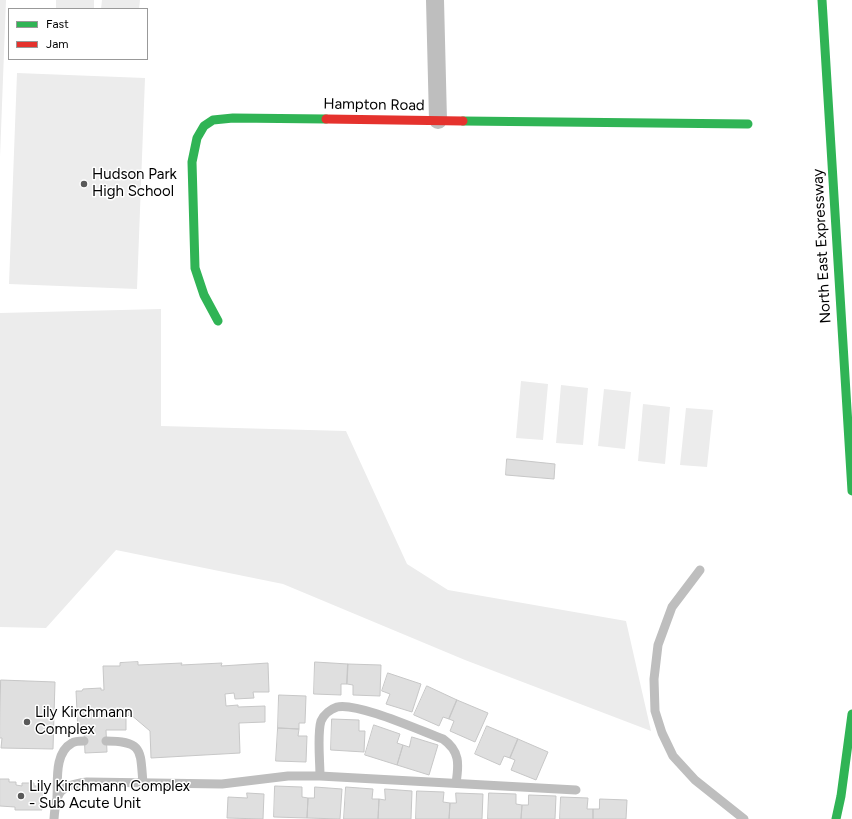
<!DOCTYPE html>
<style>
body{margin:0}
#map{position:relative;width:852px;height:819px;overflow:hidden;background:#fff;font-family:Figtree,sans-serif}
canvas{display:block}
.legend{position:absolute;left:8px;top:8px;width:140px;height:52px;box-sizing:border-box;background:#fff;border:1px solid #999;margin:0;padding:5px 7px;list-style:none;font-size:12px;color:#000}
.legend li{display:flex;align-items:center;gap:8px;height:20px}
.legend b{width:20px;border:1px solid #999}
</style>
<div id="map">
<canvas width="852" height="819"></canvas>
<ul class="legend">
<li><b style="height:5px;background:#30b455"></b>Fast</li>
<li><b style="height:5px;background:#e5322d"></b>Jam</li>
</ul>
</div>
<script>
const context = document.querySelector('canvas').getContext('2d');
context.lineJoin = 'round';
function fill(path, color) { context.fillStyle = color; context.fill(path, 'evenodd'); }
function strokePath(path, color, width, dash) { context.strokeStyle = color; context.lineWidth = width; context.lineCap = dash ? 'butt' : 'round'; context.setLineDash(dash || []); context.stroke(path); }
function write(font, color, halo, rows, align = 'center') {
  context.font = font + ' Figtree,sans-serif'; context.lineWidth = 3; context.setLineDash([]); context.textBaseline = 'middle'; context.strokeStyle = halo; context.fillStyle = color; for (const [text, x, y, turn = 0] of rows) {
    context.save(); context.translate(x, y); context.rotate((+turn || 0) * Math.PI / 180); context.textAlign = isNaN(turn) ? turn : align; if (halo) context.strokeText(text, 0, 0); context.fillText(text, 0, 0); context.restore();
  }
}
const green = new Path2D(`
 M0 0H6L0 157Z
 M56 0H94V9H56Z
 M102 0H140L139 9H101Z
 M17 73 145 78 137 289 9 284Z
 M161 309V426L346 431 407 564 448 590 626 621 651 731 465 660 283 584 116 550 46 628 0 627V313Z
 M521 381 548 384 543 440 516 438Z
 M561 385 588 388 583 445 556 443Z
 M604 389 631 392 625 449 598 446Z
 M643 404 670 407 665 464 638 461Z
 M686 408 713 410 707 467 680 465Z`);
const building = new Path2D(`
 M507 459 555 464 554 479 506 475Z
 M138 662V665L182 663 181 665 222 663 221 666 268 663 269 692H253L254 698 235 699 234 693 225 694 226 706 238 705V707L265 706V722L239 723 240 753 151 758 150 731 130 714 126 718V730H106L107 752 85 753 84 732H78L76 691H82L83 689 101 688V690H104L103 666H120V663Z
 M315 662 348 664 347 684H341V695L314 694Z
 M348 664 381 665 380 696 353 695V685L347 684Z
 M388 673 421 684 412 712 386 704 390 694 382 691Z
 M1 680 55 682 53 749 1 748 2 738H0Z
 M427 686 457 700 449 719 443 717 439 726 414 715Z
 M279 695 306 696 305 723H299V729L278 728Z
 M457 700 488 713 475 742 450 731 454 721 449 719Z
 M332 719 359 720V731H365L364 752 331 750Z
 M374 725 400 734 397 743 403 745 397 765 365 755Z
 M487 726 518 739 510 758 504 756 500 765 475 754Z
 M278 728 299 729 298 736H307L306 762 276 761Z
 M412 737 438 745 429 775 397 765 403 745 409 747Z
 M518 739 548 752 536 780 511 770 515 760 510 758Z
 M0 779H9V782H16V785L22 786V783H34V786H43L42 810H15V807L0 806Z
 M275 786 302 787V797L308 798 307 818 274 817Z
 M315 787 342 789 340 819 307 818 308 798H314Z
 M346 787 373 789 372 799H379L378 819H344Z
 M385 789 412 791 411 819H378L379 799 385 800Z
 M417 791 444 792 443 802 450 803 449 819H416Z
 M247 793 264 794 263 819 227 818 228 797 247 798Z
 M456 793 483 794 482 819H449L450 803H456Z
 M489 793 516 794V804L522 805 521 819H488Z
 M529 795 556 796 555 819H521L522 805H528Z
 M561 797 588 798 587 809H593V819H560Z
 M600 799 627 800 626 819H593V809H599Z`);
const lane = new Path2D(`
 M700 570 672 607 658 645 654 679 655 711 662 733 673 756 695 780 744 819
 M106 741C144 741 140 751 143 783
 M320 776C320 761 317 734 321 721 324 714 331 709 337 707 357 702 421 731 443 739 460 751 459 764 456 783
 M57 797C58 781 54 753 72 743 75 741 81 741 84 741
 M54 819C56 791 59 786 87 782L222 784 288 776H320L576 790`);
const street = new Path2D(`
 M435 0 438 120`);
const fast = new Path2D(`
 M822 0 852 491
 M463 121 748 124
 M218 321 204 295 195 268 192 162 197 138 204 126 213 120 233 118 326 119
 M836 819 841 796 852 714`);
const jam = new Path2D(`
 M326 119 463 121`);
const markers = [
 [84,184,4,"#595959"],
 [27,722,4,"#595959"],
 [21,796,4,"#595959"]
];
const streetNames = [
 ["Hampton Road",374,105,1],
 ["North East Expressway",822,246,-93]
];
const poiNames = [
 ["Hudson Park",92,175],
 ["High School",92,192],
 ["Lily Kirchmann",35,713],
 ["Complex",35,730],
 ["Lily Kirchmann Complex",29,787],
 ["- Sub Acute Unit",29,804]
];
fill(green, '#ececec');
fill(building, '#dfdfdf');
strokePath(building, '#c7c7c7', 1);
strokePath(lane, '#bebebe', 9);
strokePath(street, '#bebebe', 18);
strokePath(fast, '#30b455', 9);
strokePath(jam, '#e5322d', 9);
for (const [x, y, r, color] of markers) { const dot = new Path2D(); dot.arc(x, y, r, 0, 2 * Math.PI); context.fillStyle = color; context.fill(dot); strokePath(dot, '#fff', 1.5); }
write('15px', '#000', '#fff', streetNames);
write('15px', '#000', '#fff', poiNames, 'left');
</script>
